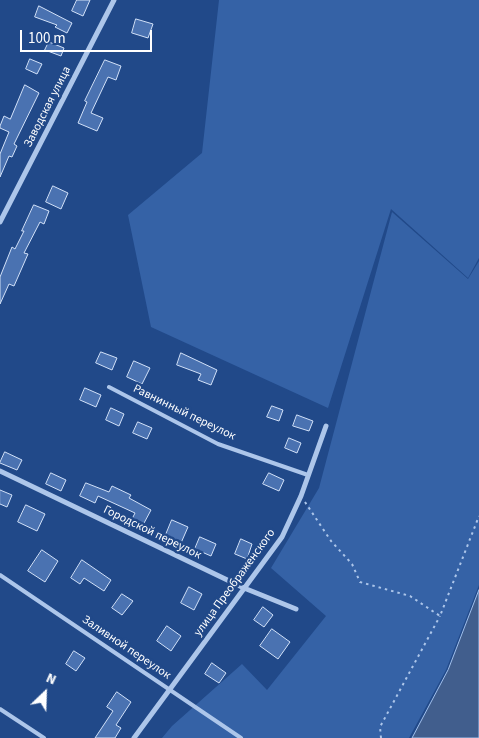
<!DOCTYPE html>
<meta charset="utf-8">
<style>
body{margin:0}
#map{position:relative;width:479px;height:738px;overflow:hidden;background:#214989;font-family:"Source Sans 3",sans-serif}
canvas{display:block}
.north{position:absolute;left:20px;top:668px;width:50px;height:50px;-webkit-text-stroke:4px #214989;paint-order:stroke;rotate:24deg;font-size:14px;font-weight:700;line-height:20px;text-align:center;color:#fff}
.north::after{content:'';display:block;margin:auto;width:18px;height:22px;background:#fff;clip-path:polygon(50% 0,100% 100%,50% 72%,0 100%)}
.scale{position:absolute;left:20px;top:30px;width:132px;height:22px;box-sizing:border-box;border:2px solid #fff;border-top:0;padding-left:6px;font-size:15px;line-height:18px;white-space:nowrap;color:#fff;-webkit-text-stroke:4px #214989;paint-order:stroke}
</style>
<div id="map">
<canvas width="479" height="738"></canvas>
<div class="north">N</div>
<div class="scale">100 m</div>
</div>
<script>
const context = document.querySelector('canvas').getContext('2d');
context.lineJoin = 'round';
function fill(path, color) { context.fillStyle = color; context.fill(path, 'evenodd'); }
function strokePath(path, color, width, dash) { context.strokeStyle = color; context.lineWidth = width; context.lineCap = dash ? 'butt' : 'round'; context.setLineDash(dash || []); context.stroke(path); }
function write(font, color, halo, rows, align = 'center') {
  context.font = font + ' "Source Sans 3",sans-serif'; context.lineWidth = 5; context.setLineDash([]); context.textBaseline = 'middle'; context.strokeStyle = halo; context.fillStyle = color; for (const [text, x, y, turn = 0] of rows) {
    context.save(); context.translate(x, y); context.rotate((+turn || 0) * Math.PI / 180); context.textAlign = isNaN(turn) ? turn : align; if (halo) context.strokeText(text, 0, 0); context.fillText(text, 0, 0); context.restore();
  }
}
const green = new Path2D(`
 M219 0H479V258L468 278 391 209 328 408 151 327 128 215 202 153Z
 M392 212 468 279 479 261V585L446 670 409 738H162L172 726 242 664 267 690 326 616 271 568 319 488Z`);
const water = new Path2D(`
 M479 590V738H412L448 670Z`);
const building = new Path2D(`
 M77 0H90L83 16 72 11Z
 M39 6 72 23 67 33 55 27 57 25 35 17Z
 M136 19 153 24 148 38 132 33Z
 M49 42 64 48 61 56 45 50Z
 M30 59 42 64 37 74 26 69Z
 M105 60 121 66 116 80 108 77 91 113 103 118 97 131 78 123 87 102 85 101Z
 M25 85 39 93 14 144 17 146 12 157 9 156 0 177V154L9 132 0 128V126L4 116 10 119Z
 M53 186 68 193 61 209 46 202Z
 M34 205 49 211 44 224 40 222 24 253 28 254 14 286 9 284 0 304V277L12 247 15 249 24 231H22Z
 M101 352 117 358 112 370 96 363Z
 M181 353 217 370 211 385 198 380 201 374 177 365Z
 M134 361 150 368 142 384 127 377Z
 M85 388 101 395 96 407 80 400Z
 M272 406 283 410 279 421 267 417Z
 M111 408 124 414 119 426 106 420Z
 M297 415 313 421 309 431 293 426Z
 M138 422 152 428 147 439 133 433Z
 M289 438 301 443 297 453 285 448Z
 M5 452 22 460 17 470 0 463Z
 M51 473 66 480 61 491 46 484Z
 M269 473 284 480 279 491 263 484Z
 M86 483 109 492 112 486 131 495 129 498 151 510 143 525 132 519 135 513 98 496 95 503 80 496Z
 M0 490 12 495 7 507 0 504Z
 M26 505 45 514 37 531 18 522Z
 M172 520 188 527 181 543 165 537Z
 M200 537 216 544 211 556 195 549Z
 M241 539 252 544 247 559 235 554Z
 M42 550 58 561 45 582 28 571Z
 M82 560 111 580 104 591 84 578 80 584 71 578Z
 M189 587 202 594 194 610 181 603Z
 M122 594 133 601 122 615 112 608Z
 M263 607 273 615 264 627 254 620Z
 M167 626 181 636 171 651 157 641Z
 M272 629 290 642 278 659 260 646Z
 M74 651 85 658 76 671 66 664Z
 M212 663 226 673 219 683 205 674Z
 M117 692 131 702 116 725 121 728 115 738H95L113 711 107 707Z`);
const path = new Path2D(`
 M305 502 331 541 352 564 360 582 410 596 440 616 479 516
 M381 738 380 727 440 616`);
const service = new Path2D(`
 M109 387 218 444 308 475
 M0 575 241 738
 M0 709 44 738`);
const minor = new Path2D(`
 M0 222 114 0
 M0 471 244 588 296 609
 M134 738 282 537 301 496 326 426`);
const streetNames = [
 ["Заводская улица",48,107,-63],
 ["Равнинный переулок",184,413,26],
 ["Городской переулок",152,533,26],
 ["улица Преображенского",235,583,-54],
 ["Заливной переулок",126,648,34]
];
fill(green, '#3562a6');
fill(water, '#415e8d');
strokePath(water, '#a1c0ec', 1);
fill(building, '#4a72b1');
strokePath(building, '#d2e1f8', 1);
strokePath(path, '#adc6ea', 2, [2.5, 4]);
strokePath(service, '#adc6ea', 4);
strokePath(minor, '#adc6ea', 5);
write('12px', '#fff', '#214989', streetNames);
</script>
